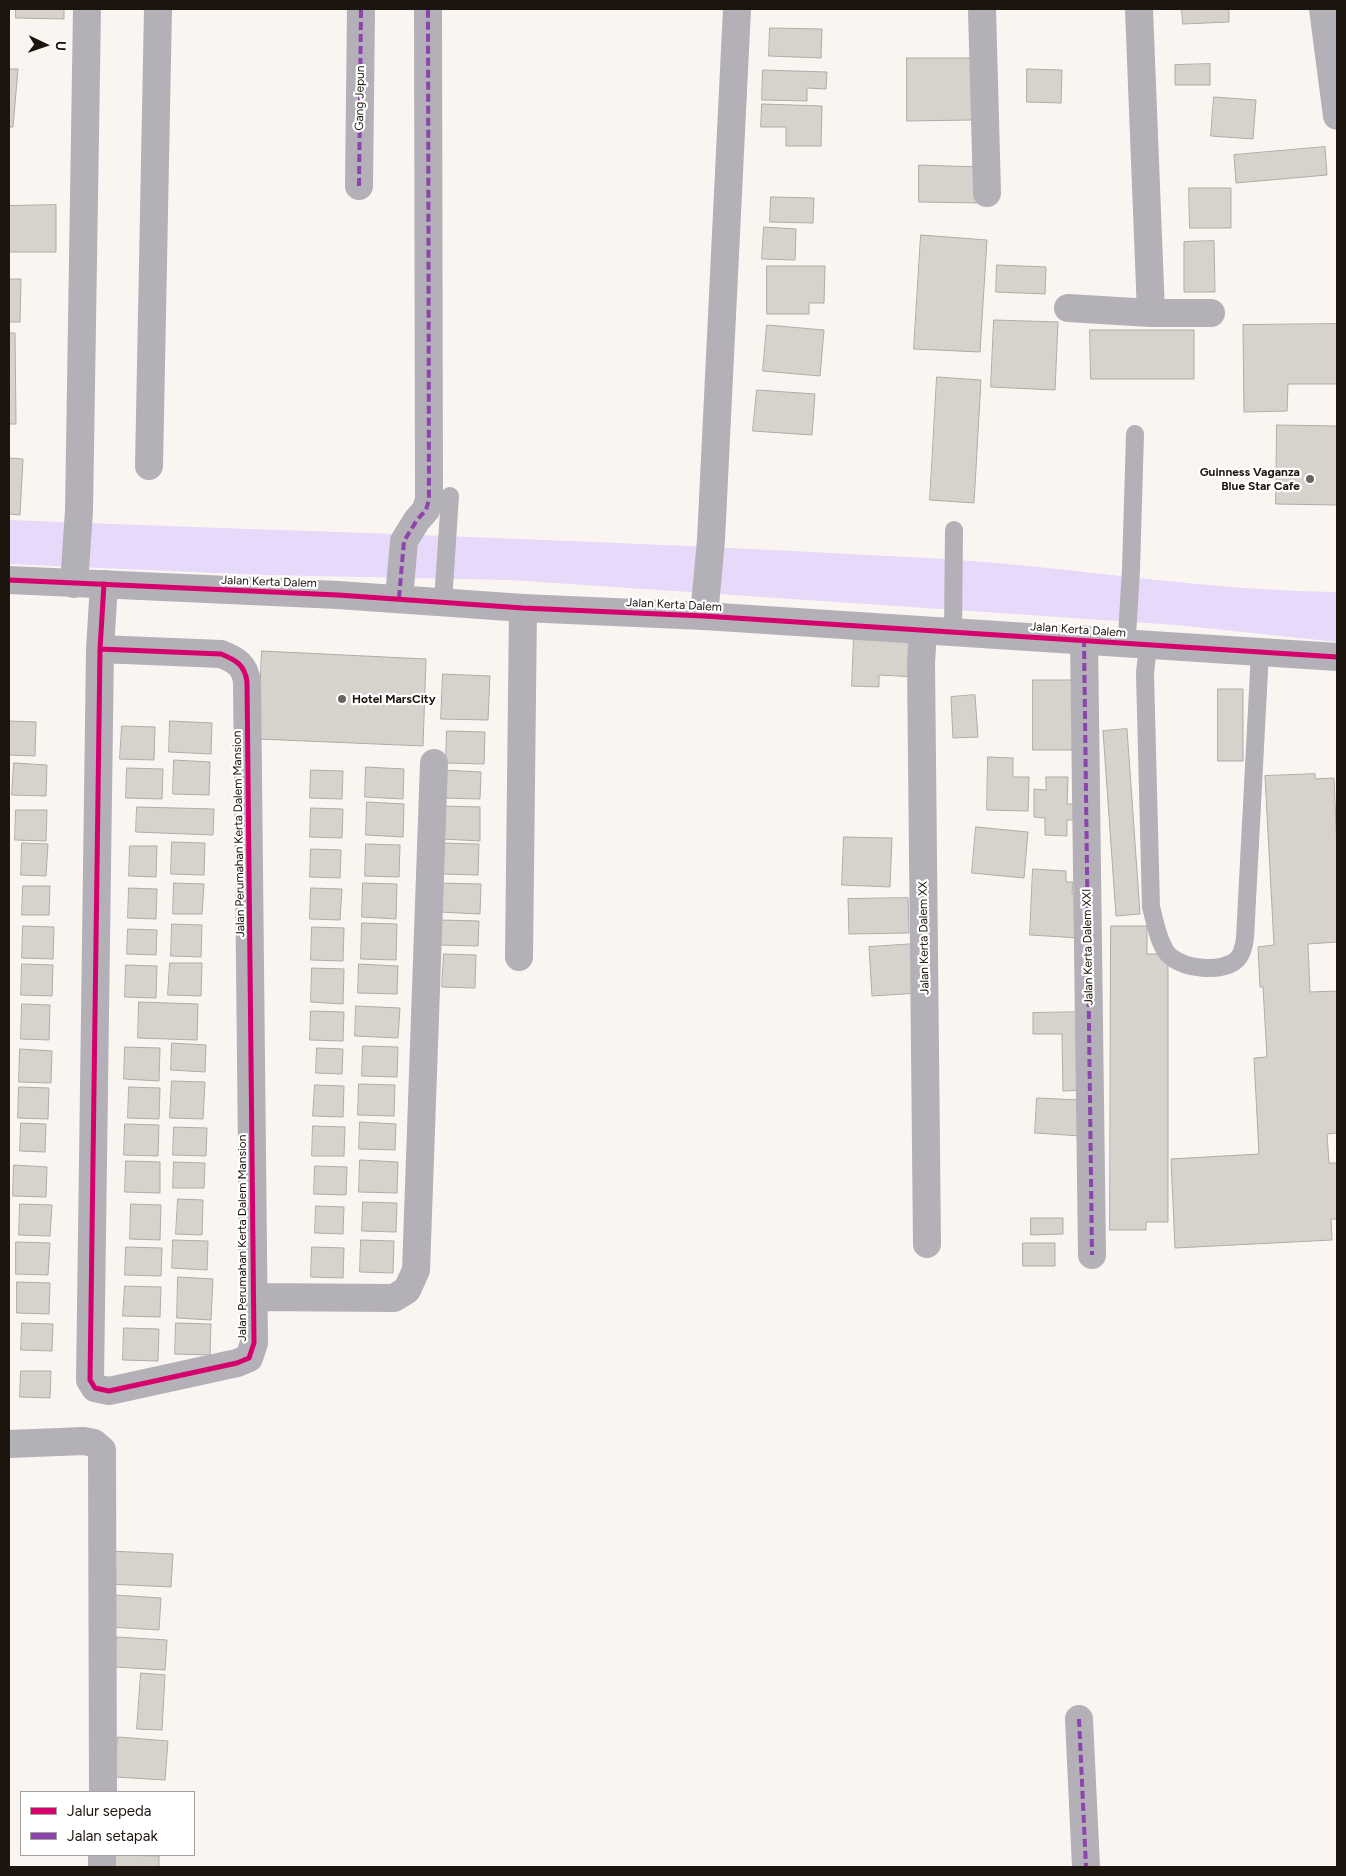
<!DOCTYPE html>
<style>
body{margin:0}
#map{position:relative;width:1346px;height:1876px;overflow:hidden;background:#faf5f0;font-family:Figtree,sans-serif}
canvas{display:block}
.frame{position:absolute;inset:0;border:10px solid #1c150e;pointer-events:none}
.legend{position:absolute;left:20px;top:1791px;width:175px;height:65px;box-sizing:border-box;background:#fff;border:1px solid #a4a19f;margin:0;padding:6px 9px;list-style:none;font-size:15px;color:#1c150e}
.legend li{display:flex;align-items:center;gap:10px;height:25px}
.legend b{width:25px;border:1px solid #a4a19f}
.north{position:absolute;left:20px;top:20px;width:50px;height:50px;-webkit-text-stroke:4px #fff;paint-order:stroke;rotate:93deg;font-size:14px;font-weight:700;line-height:20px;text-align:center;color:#1c150e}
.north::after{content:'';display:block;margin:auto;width:18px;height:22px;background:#1c150e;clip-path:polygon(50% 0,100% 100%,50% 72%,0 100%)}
</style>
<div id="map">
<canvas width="1346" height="1876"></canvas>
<div class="frame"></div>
<ul class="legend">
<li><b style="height:6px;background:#d6006c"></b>Jalur sepeda</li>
<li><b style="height:6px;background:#8e44ad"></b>Jalan setapak</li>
</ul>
<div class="north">U</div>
</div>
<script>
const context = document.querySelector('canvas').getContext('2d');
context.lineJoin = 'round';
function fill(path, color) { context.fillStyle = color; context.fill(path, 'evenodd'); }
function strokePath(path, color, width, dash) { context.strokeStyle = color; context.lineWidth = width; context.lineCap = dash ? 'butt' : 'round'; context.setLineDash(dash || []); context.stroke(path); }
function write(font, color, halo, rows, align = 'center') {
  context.font = font + ' Figtree,sans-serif'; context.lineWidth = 4.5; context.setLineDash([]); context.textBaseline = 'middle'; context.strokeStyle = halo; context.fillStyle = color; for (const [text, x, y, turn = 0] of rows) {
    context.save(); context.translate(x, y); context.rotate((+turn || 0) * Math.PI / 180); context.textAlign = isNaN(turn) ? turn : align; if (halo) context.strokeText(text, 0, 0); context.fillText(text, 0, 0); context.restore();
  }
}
const water = new Path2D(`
 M9 520C321 532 633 541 944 559 1075 567 1206 591 1337 592V642L1177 625 511 580 264 575 9 564Z`);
const building = new Path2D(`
 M16 9H64V19L16 18Z
 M1182 9H1229V22L1183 24Z
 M770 28 822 29 821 58 769 56Z
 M907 58H971L972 120 907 121Z
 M1210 64V85H1175V65Z
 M9 69H18L13 127H9Z
 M1027 69 1062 70 1061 103 1027 102Z
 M763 70 827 72 826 89 807 88V101L762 100Z
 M1214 97 1256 100 1253 139 1211 136Z
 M762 104 822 106 821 146H786V127H761Z
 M1325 147 1327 175 1236 183 1234 155Z
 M919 165 981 167 980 203 919 202Z
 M1189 188H1231V228H1190Z
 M771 197 814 198 813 223 770 222Z
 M56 205V252H9V206Z
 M764 227 796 229 795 260 762 259Z
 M921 235 987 240 980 352 914 349Z
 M1214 241 1215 292H1184V242Z
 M997 265 1046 267 1045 294 996 292Z
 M767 266H825L824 303H809V314H767Z
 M9 279H21L20 322H9Z
 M994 320 1058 322 1055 390 991 387Z
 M1337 324V384H1288L1287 411 1244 412 1243 325Z
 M767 325 824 330 820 376 763 371Z
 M1090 330H1194V379H1091Z
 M9 333H15L16 424H9Z
 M937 377 981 380 974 503 930 500Z
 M757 390 815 394 812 435 753 431Z
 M1277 425 1337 426V505L1276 504Z
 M9 458 23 459 20 515 9 514Z
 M854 636 919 639 917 677 879 675V687L852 686Z
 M262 651 426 659 423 746 258 739Z
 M443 674 490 676 488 720 441 719Z
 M1033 680H1080V750H1033Z
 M1218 689H1243V761H1218Z
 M975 695 978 737 953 738 951 697Z
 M9 721 36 722 35 756 9 755Z
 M170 721 212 723 211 754 169 752Z
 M122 726 155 727 154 760 120 759Z
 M1127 729 1140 914 1116 916 1103 731Z
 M447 731 485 732 484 764 446 763Z
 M988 757 1013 758V777H1029L1028 811 987 810Z
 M174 760 210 762 209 795 173 794Z
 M14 763 47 765 46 796 12 795Z
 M366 767 404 769 403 799 365 797Z
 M127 768 163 769 162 799 126 798Z
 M311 770 343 771 342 799 310 798Z
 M442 770 481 772 480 799 441 798Z
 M1315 774V779L1334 778 1337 850V942L1308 944 1310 992 1337 991V1133L1327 1134 1329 1163H1337V1219H1331L1332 1240 1175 1248 1171 1159 1259 1154 1254 1058 1267 1057 1263 987H1260L1258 947 1274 945 1265 776Z
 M1046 777H1068L1067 804H1081L1080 820H1067V836L1045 835V818L1034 817V789L1046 790Z
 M367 802 404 804 403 837 366 835Z
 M443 806 480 807V841L442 839Z
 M137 807 214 809 213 835 136 832Z
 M311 808 343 809 342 838 310 837Z
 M16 810H47L46 841 15 840Z
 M976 827 1028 832 1024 878 972 873Z
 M844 837 892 838 890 887 842 885Z
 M172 842 205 843 204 875 171 874Z
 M22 843 48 844 46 876 21 875Z
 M442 843 479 844 478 875 440 874Z
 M366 844 400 845 399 877 365 876Z
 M130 846H157L156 877 129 876Z
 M311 849 341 850 340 878 310 877Z
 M1033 869 1066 871V882H1073L1072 894H1081L1079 938 1030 935Z
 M174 883 204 884 202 914H173Z
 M363 883 397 884 396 919 362 917Z
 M440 883 481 884 480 914 439 912Z
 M23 886H50L49 915H22Z
 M129 888 157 889 156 919 128 918Z
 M311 888 342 889 340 920 310 919Z
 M908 898 909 933 849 934 848 899Z
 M439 920 479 921 478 946 438 945Z
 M362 923 397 924 396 960 361 959Z
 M172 924 202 925 201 957 171 956Z
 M23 926 54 927 53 959 22 958Z
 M1111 926H1147V954H1168V1222H1146V1230H1110Z
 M312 927 344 928 343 961 311 960Z
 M128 929 157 930 156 955 127 954Z
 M915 944 919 993 872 996 869 947Z
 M444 954 476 955 475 988 442 987Z
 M170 963H202L201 996 168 995Z
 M22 964 53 965 52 996 21 995Z
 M359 964 398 966 397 994 358 993Z
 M126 965 157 966 156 998 125 997Z
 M312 968 344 969 343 1004 311 1002Z
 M139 1002 198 1004 197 1040 138 1038Z
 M22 1004 50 1005 49 1040 21 1039Z
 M356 1006 400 1008 398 1038 355 1036Z
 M311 1011 344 1012 343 1041 310 1040Z
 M1087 1012V1090L1063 1091 1062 1034H1033V1013Z
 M172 1043 206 1045 205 1072 171 1070Z
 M363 1046 398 1047 397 1077 362 1076Z
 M125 1047 160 1048 159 1081 124 1079Z
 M317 1048 343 1049 342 1074 316 1073Z
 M20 1049 52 1051 51 1083 19 1082Z
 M172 1081 205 1082 203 1119 170 1118Z
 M359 1084 395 1085 394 1116 358 1115Z
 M315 1085 344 1086 343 1117 313 1116Z
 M19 1087 49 1088 48 1119 18 1118Z
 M129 1087 160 1088 159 1119 128 1118Z
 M1037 1098 1081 1100 1080 1136 1035 1133Z
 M360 1122 396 1124 395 1150 359 1149Z
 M21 1123 46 1124 45 1152 20 1151Z
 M125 1124 159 1125 158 1156 124 1155Z
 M313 1126 345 1127 344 1156H312Z
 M174 1127 207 1128 206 1156 173 1155Z
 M360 1160 398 1162 397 1193 359 1192Z
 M126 1161 160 1162V1193L125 1192Z
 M174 1162 205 1163 204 1188H173Z
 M14 1165 47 1167 46 1197 13 1196Z
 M315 1166 347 1167 346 1195 314 1194Z
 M178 1199 203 1200 202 1235 176 1234Z
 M363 1202 397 1203 396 1232 362 1231Z
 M20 1204 52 1205 50 1236 19 1235Z
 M131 1204 161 1205 160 1240 130 1239Z
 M316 1206 344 1207 343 1234 315 1233Z
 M1031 1218H1063V1234L1031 1235Z
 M173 1240 208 1241 207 1270 172 1268Z
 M361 1240 394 1241 393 1273 360 1272Z
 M16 1242 50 1243 48 1275 16 1274Z
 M1023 1243H1055V1266H1023Z
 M126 1247 162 1248 161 1276 125 1275Z
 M312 1247 344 1248 343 1278 311 1277Z
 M178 1277 213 1279 211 1320 177 1318Z
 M17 1282 50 1283 49 1314 17 1313Z
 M125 1286 161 1287 160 1317 123 1316Z
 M22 1323 53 1324 52 1351 21 1350Z
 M176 1323 211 1324 210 1355 175 1354Z
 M124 1328 159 1329 158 1361 123 1360Z
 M21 1371H51L50 1398 20 1397Z
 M110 1551 173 1554 171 1587 107 1584Z
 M113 1595 161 1598 159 1630 111 1627Z
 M117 1637 167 1640 165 1670 115 1667Z
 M141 1673 165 1675 162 1730 137 1729Z
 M118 1737 168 1741 165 1780 115 1777Z
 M114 1855 159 1856V1867H113Z`);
const service = new Path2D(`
 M443 602 450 496
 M953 633 954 530
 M1127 636 1131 569 1135 434
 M1148 645 1145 673 1151 907C1155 921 1159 948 1171 957 1186 969 1218 972 1234 962 1242 957 1244 946 1245 938L1260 652`);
const minor = new Path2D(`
 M982 9 987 193
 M1139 9 1151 313
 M1323 9 1337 116
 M359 186 361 9
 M1068 308 1151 313H1211
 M149 466 158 9
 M74 584 79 511 87 9
 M399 598 404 541 417 520 426 510 429 499 428 9
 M704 616 711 540 737 9
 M923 631 921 663 927 1244
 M1084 639 1092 1255
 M100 649 221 654C236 660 245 665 247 682L254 1343 249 1358 237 1363 109 1391 95 1388 90 1380 100 649 104 584
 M519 957 523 608
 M253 1297 394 1298 407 1290 416 1270 434 763
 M9 1444 84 1441 94 1443 102 1450 103 1792
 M1079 1719 1086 1867
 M102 1867V1855`);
const tertiary = new Path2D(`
 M9 580 338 595 523 608 704 616 1337 657`);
const quiet = new Path2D(`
 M359 186 361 9
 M399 598 404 541 417 520 426 510 429 499 428 9
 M1084 639 1092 1255
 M1079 1719 1086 1867`);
const cycleway = new Path2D(`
 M9 580 338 595 523 608 704 616 1337 657
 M100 649 221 654C236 660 245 665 247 682L254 1343 249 1358 237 1363 109 1391 95 1388 90 1380 100 649 104 584`);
const markers = [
 [1310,479,5,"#6a635d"],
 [342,699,5,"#6a635d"]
];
const streetNames = [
 ["Gang Jepun",360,98,-89],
 ["Jalan Kerta Dalem",269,582,2],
 ["Jalan Kerta Dalem",674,605,3],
 ["Jalan Kerta Dalem",1078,630,4],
 ["Jalan Perumahan Kerta Dalem Mansion",239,834,-91],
 ["Jalan Kerta Dalem XX",924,938,-91],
 ["Jalan Kerta Dalem XXI",1088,947,-91],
 ["Jalan Perumahan Kerta Dalem Mansion",242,1238,-90]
];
const poiNames = [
 ["Guinness Vaganza",1300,472],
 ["Blue Star Cafe",1300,486],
 ["Hotel MarsCity",352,699,"left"]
];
fill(water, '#e6d9fa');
fill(building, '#d8d2cd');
strokePath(building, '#b1aba6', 1);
strokePath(service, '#b3b0b7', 18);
strokePath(minor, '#b3b0b7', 28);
strokePath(tertiary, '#b3b0b7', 28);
strokePath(quiet, '#8e44ad', 4, [8, 4]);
strokePath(cycleway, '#d6006c', 5);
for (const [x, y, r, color] of markers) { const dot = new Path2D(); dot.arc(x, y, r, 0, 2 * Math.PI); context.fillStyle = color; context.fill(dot); strokePath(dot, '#fff', 2); }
write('12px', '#1c150e', '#fff', streetNames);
write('bold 12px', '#1c150e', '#fff', poiNames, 'right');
</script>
